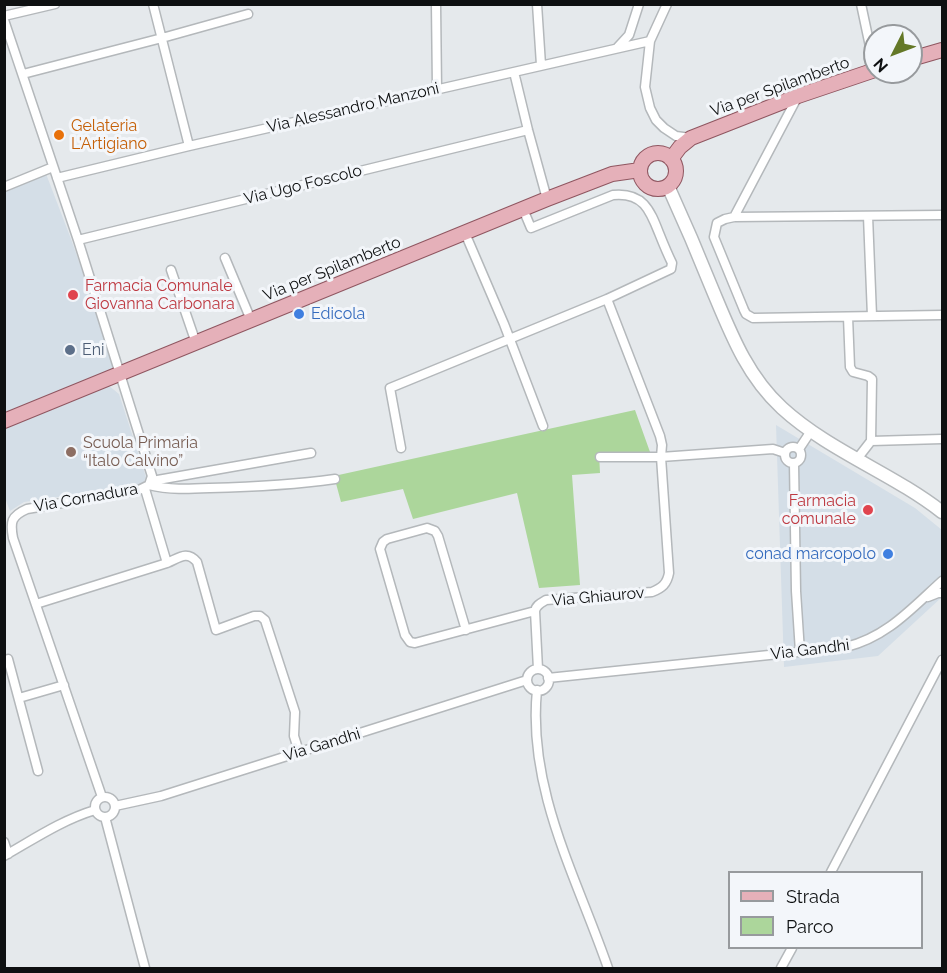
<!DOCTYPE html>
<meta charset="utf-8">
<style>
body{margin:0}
#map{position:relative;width:947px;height:973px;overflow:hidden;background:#e5e9ec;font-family:Raleway,sans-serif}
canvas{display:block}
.frame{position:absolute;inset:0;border:6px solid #0e1011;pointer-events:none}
.legend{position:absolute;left:728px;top:871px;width:195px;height:78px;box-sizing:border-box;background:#f3f6fa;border:2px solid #979a9d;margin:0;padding:8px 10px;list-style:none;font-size:18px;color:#0e1011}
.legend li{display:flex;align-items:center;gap:12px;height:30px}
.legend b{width:30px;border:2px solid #979a9d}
.north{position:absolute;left:863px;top:24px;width:60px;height:60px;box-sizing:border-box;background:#f3f6fa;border:2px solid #979a9d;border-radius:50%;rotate:228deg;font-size:16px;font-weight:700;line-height:24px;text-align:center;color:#0e1011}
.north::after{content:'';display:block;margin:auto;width:21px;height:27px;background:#647827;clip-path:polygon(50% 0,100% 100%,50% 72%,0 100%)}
</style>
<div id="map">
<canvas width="947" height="973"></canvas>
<div class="frame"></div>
<ul class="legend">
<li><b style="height:8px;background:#e5b0b9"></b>Strada</li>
<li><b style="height:16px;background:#acd69b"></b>Parco</li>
</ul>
<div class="north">N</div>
</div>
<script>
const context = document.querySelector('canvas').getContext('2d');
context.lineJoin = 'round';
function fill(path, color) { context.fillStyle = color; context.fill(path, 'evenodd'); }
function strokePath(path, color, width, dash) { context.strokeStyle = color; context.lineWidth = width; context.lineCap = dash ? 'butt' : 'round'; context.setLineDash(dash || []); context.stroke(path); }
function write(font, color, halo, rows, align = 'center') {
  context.font = font + ' Raleway,sans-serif'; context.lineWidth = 6; context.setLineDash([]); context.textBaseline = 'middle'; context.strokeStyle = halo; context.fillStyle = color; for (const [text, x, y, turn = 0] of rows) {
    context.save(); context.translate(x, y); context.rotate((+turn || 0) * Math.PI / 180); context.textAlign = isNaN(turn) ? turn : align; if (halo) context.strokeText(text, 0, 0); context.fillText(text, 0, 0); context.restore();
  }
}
const built = new Path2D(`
 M43 166 71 239 119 374 5 422V182Z
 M108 385 119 394 146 477 144 482 141 485 24 502 10 511 5 498 4 427Z
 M776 425 915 508 942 530V597L878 656 784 667Z`);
const green = new Path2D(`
 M635 410 650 452 599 453 600 473 572 475 580 585 539 588 517 493 413 519 403 489 341 502 334 476Z`);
const street = new Path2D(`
 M153 4 189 146
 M436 4 437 89
 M537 4 541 65
 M667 4 650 41 645 87 650 108 656 120 664 128 676 136 690 138
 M861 4 875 70
 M4 16 55 4
 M4 20 78 240 152 476 149 485 139 490 27 509C11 516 10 522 13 538L102 797
 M617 48 629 35 639 4
 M514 72 528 130 547 199
 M23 74 162 38 248 14
 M57 178 189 146 650 41
 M4 187 53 167
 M942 215 734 217 725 219 717 223 714 237 744 310 746 314 753 318 942 315
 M868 216 872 316
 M734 217 798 96
 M465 233 504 324 543 426
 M78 240 528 130
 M225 258 251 320
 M171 270 196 343
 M848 317 850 367 853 372 868 376 872 379 871 441 857 459
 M871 441 942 439
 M785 455a8 8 0 1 1 16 0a8 8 0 1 1-16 0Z
 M401 448 390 388 607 299 671 269 672 263C667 253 663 243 659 233 650 210 643 192 613 195L531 228 523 209
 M799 449 811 431
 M600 457H661L773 449 785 453
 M794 463 796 591 800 652
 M152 481 311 453
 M149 485C169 490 189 489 210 488 251 487 293 485 335 479
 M145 489 167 563
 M928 597 938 593H942
 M36 604 167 563C179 558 187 550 197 562L216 630 254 616H260L265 620 295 712 294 736 299 752
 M466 630 438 536 435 531 427 528 387 539 383 542 380 549 405 635 410 642 415 643 535 611
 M8 659 38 771
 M538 669 535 611C536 605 541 603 546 600L652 592C662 588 667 584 669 573L661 457 662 445 660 436 607 299
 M527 680a11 11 0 1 1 22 0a11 11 0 1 1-22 0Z
 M548 678 846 647C887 637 912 608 942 581
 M537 690C527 789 577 878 608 968
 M19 698 64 685
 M95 807a10 10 0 1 1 20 0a10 10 0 1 1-20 0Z
 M115 806 161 796 527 680
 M105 817 145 968
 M4 842 8 854
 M4 856C34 839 62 820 95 810
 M831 872 942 660
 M781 968 792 948`);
const secondary = new Path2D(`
 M668 186C684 221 699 256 713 291 731 334 747 376 782 408 829 451 892 473 942 512`);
const primary = new Path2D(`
 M911 59 942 50
 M640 171a18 18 0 1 1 36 0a18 18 0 1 1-36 0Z
 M671 159 680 147 691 138 798 96 875 70
 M4 421 547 199 612 174 640 170`);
const markers = [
 [59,135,6,"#e8710a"],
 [73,295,6,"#e0444e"],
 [299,314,6,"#3f7fe0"],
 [70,350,6,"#5c6f8a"],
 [71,452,6,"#8d6e63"],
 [868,510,6,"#e0444e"],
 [888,554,6,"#3f7fe0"]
];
const streetNames = [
 ["Via per Spilamberto",780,87,-20],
 ["Via Alessandro Manzoni",353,108,-13],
 ["Via Ugo Foscolo",303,185,-14],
 ["Via per Spilamberto",332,269,-22],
 ["Via Cornadura",86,498,-10],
 ["Via Ghiaurov",598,597,-5],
 ["Via Gandhi",810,650,-7],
 ["Via Gandhi",322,745,-17]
];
const foodNames = [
 ["Gelateria",71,126],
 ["L'Artigiano",71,144]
];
const healthNames = [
 ["Farmacia Comunale",85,286],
 ["Giovanna Carbonara",85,304],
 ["Farmacia",856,501,"right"],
 ["comunale",856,519,"right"]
];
const shopNames = [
 ["Edicola",311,314],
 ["conad marcopolo",876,554,"right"]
];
const serviceNames = [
 ["Eni",82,350]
];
const educationNames = [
 ["Scuola Primaria",83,443],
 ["“Italo Calvino”",83,461]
];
fill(built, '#d4dee7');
fill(green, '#acd69b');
strokePath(street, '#b4b8bb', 11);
strokePath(secondary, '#b4b8bb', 15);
strokePath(primary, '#8f5660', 16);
strokePath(street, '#fff', 8);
strokePath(secondary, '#fff', 12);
strokePath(primary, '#e5b0b9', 14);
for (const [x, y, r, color] of markers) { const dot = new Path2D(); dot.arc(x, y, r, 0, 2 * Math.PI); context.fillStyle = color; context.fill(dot); strokePath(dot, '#f3f6fa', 2); }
write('16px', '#0e1011', '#f3f6fa', streetNames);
write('16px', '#c56008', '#f3f6fa', foodNames, 'left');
write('16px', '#be3a42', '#f3f6fa', healthNames, 'left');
write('16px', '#366cbe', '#f3f6fa', shopNames, 'left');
write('16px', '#4e5e75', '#f3f6fa', serviceNames, 'left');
write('16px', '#785e54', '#f3f6fa', educationNames, 'left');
</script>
